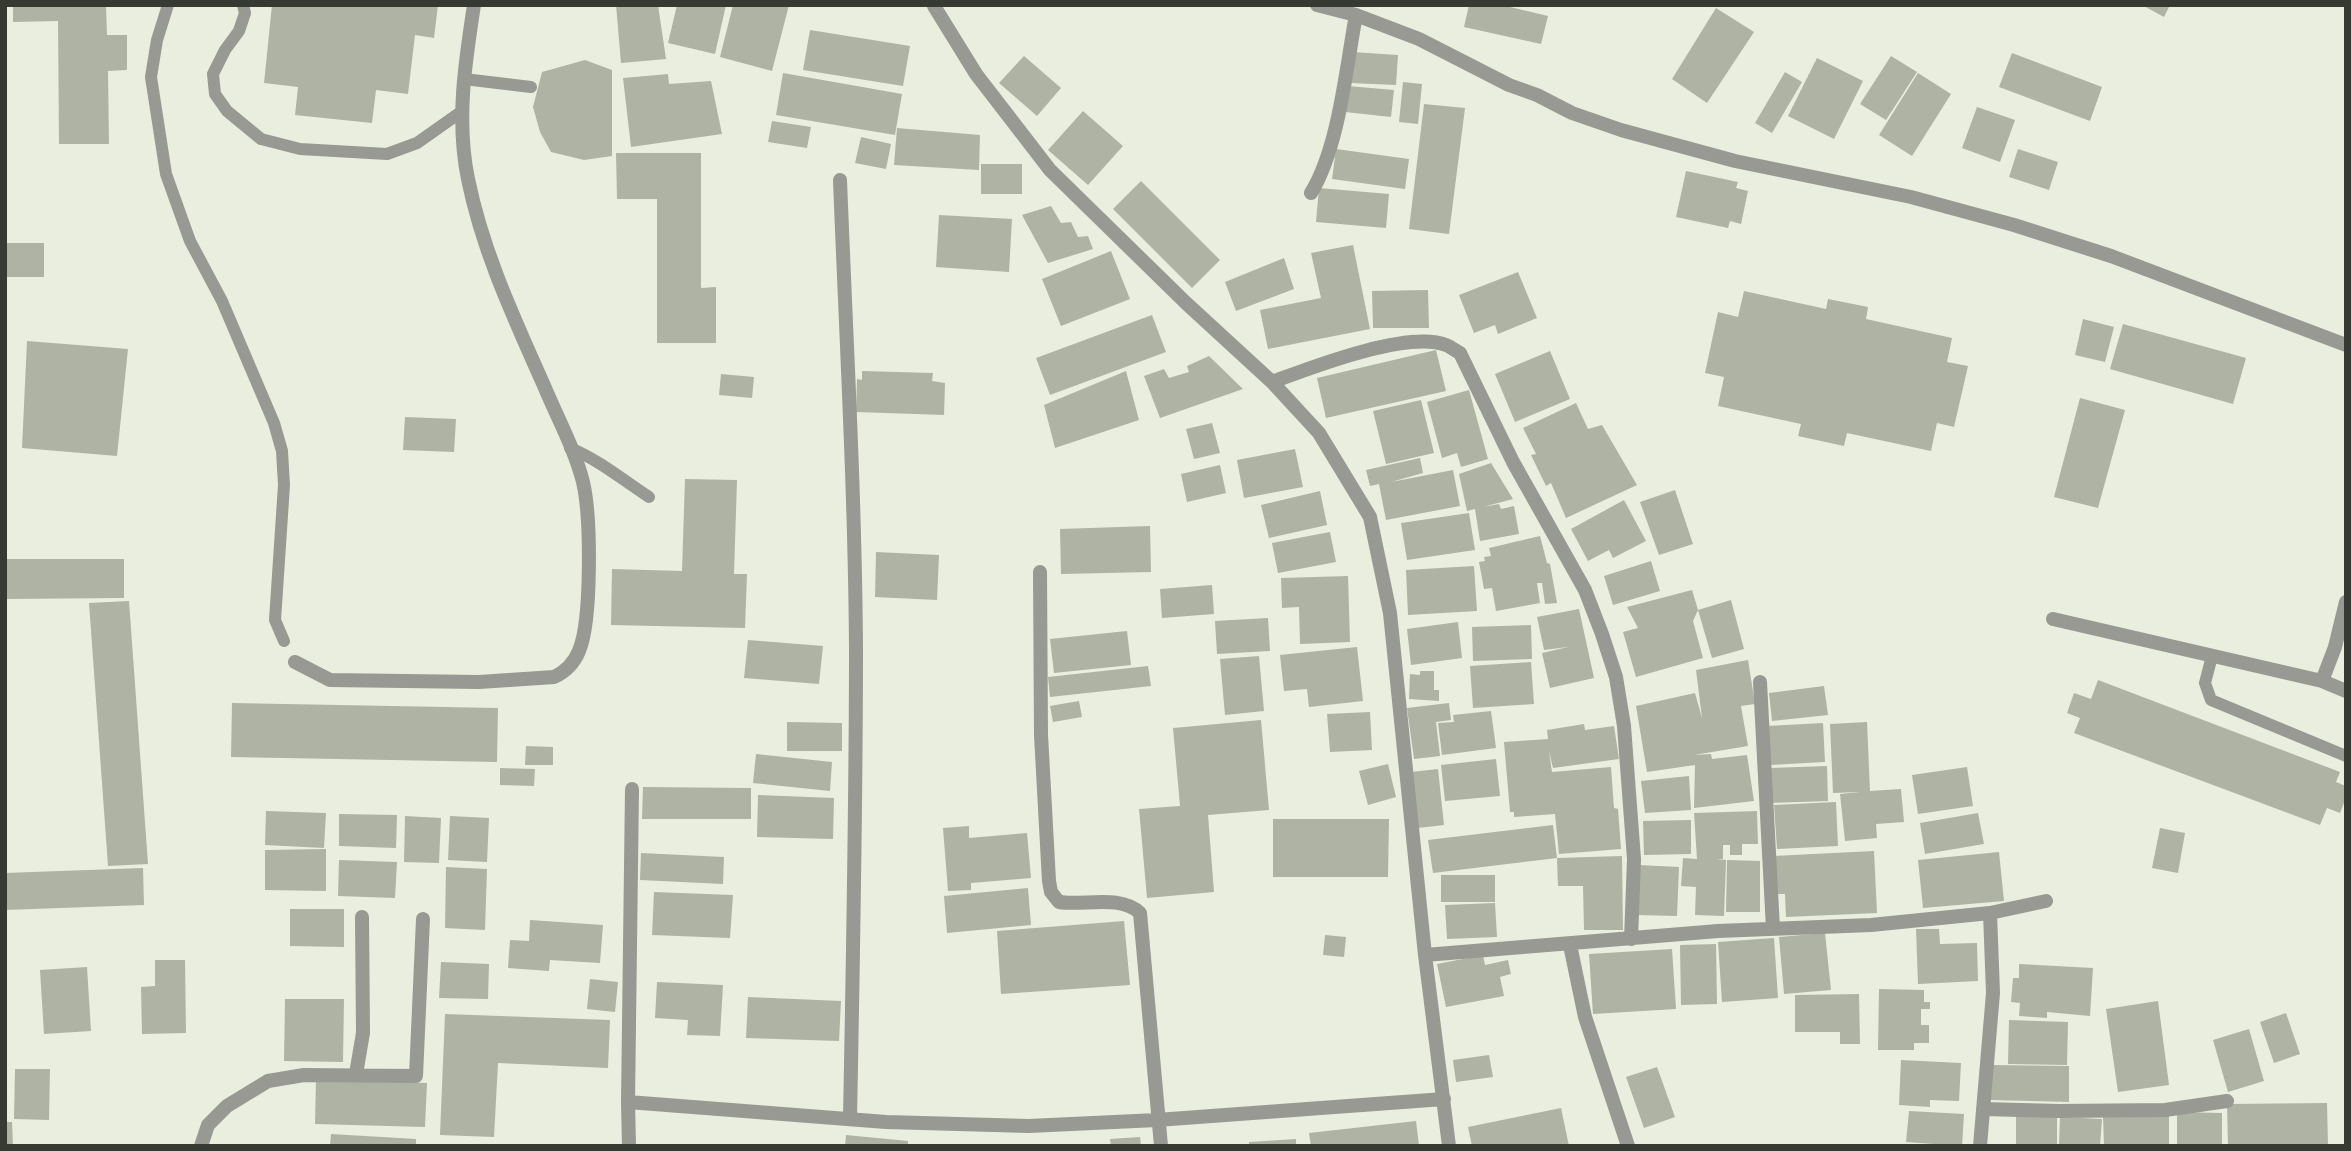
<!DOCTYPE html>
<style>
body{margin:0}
#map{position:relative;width:2351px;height:1151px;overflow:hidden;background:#e9eede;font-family:"DM Sans",sans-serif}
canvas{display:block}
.frame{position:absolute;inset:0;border:7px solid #373933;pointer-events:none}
</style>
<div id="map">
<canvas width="2351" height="1151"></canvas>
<div class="frame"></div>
</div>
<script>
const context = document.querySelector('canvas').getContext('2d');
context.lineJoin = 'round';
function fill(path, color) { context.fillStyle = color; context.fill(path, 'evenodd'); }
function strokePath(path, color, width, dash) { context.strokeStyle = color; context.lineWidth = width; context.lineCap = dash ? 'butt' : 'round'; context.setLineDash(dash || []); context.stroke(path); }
const building = new Path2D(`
 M13 5H106L107 35H127V70L108 71 109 144H59L58 21 13 22Z
 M272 5H438L434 38 415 35 408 94 376 90 372 123 295 115 298 87 264 83Z
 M616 5H658L666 59 621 63Z
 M677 5H726L715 54 668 43Z
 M733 5H789L772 71 720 57Z
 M1469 5H1502L1548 16 1541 44 1464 27Z
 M2142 5H2170L2164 17Z
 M1716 8 1754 32 1707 103 1672 79Z
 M810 30 910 46 903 86 803 70Z
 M1352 52 1398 55 1396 85 1350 83Z
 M2012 53 2102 87 2090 121 1999 87Z
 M1024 56 1061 88 1037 116 999 83Z
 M1891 56 1917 72 1886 120 1860 104Z
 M1817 58 1863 81 1834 139 1788 116Z
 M585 60 612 70V156L584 160 551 152 540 132 533 107 542 72Z
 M1785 72 1802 82 1772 133 1755 123Z
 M783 73 902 94 895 135 776 115Z
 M1918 73 1951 94 1912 156 1879 135Z
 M668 74 669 84 711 81 722 134 631 147 623 78Z
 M1403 82 1422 84 1418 124 1399 122Z
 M1348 86 1394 90 1391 117 1345 112Z
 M1424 104 1465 108 1449 234 1409 229Z
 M1977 107 2015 120 2000 162 1962 148Z
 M1083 111 1123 146 1088 185 1048 150Z
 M772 121 811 127 807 148 768 142Z
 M897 128 980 135 979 170 894 165Z
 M861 137 891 144 886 169 855 163Z
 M1336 149 1409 159 1405 189 1332 179Z
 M2018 149 2058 162 2049 190 2009 177Z
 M616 153H701V288L716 287V343H657V199H617Z
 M981 164H1022V194H981Z
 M1686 171 1738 182 1736 188 1748 191 1741 224 1730 221 1728 228 1676 217Z
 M1141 181 1220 260 1192 288 1113 209Z
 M1319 188 1389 194 1386 228 1316 222Z
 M1051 206 1061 223 1071 222 1078 237 1088 236 1093 249 1048 263 1022 215Z
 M939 215 1012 219 1009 272 936 267Z
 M5 243H44V277H5Z
 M1353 245 1370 329 1268 349 1260 310 1321 298 1311 253Z
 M1111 251 1130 299 1061 326 1042 279Z
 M1284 258 1294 289 1236 311 1225 282Z
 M1518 272 1537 318 1498 334 1495 325 1474 333 1459 295Z
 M1428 290 1429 328H1373L1372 291Z
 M1744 291 1826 309 1828 299 1868 307 1866 319 1952 338 1947 362 1968 366 1954 427 1937 423 1931 451 1847 433 1844 446 1798 436 1801 424 1718 406 1724 377 1705 373 1718 312 1738 317Z
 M1152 315 1166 352 1050 395 1036 358Z
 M2083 319 2114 327 2105 362 2075 355Z
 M2123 324 2246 358 2233 404 2110 369Z
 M27 341 128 349 117 456 22 448Z
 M1436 350 1446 391 1326 418 1317 378Z
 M1550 351 1570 399 1515 422 1495 374Z
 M1209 356 1243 389 1160 418 1144 376 1164 369 1169 378 1189 372 1187 366Z
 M862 371 933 373 932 381 945 383 944 415 856 412 857 379 862 380Z
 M1126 371 1139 420 1055 448 1044 405Z
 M721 374 754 377 752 398 719 395Z
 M1469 390 1488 459 1461 467 1457 453 1442 458 1427 402Z
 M2080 398 2125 410 2098 508 2054 497Z
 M1421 400 1434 453 1386 464 1373 411Z
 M1576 403 1588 429 1602 425 1637 485 1566 518 1551 483 1546 486 1531 455 1536 454 1523 428Z
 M405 417 456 419 454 452 403 450Z
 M1212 423 1220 453 1194 459 1186 429Z
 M1295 449 1303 487 1244 498 1237 460Z
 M1420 458 1423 473 1391 482 1453 470 1460 506 1386 520 1379 484 1370 486 1366 470Z
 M1491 463 1513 499 1483 507 1499 504 1501 509 1514 506 1519 534 1480 541 1475 509 1467 511 1459 474Z
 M1220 465 1226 493 1187 502 1181 474Z
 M685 479 737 480 734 574H747L745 628 611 625 612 569 682 571Z
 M1675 490 1693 544 1659 555 1640 502Z
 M1320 491 1327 525 1269 538 1261 505Z
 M1624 500 1646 541 1613 558 1609 550 1588 561 1571 529Z
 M1469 513 1475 550 1407 560 1401 523Z
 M1150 526 1151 572 1061 574 1060 529Z
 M1330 532 1336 562 1278 573 1272 543Z
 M1540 536 1547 563 1550 564 1557 603 1545 604 1542 583H1537L1540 603 1496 611 1492 588 1484 589 1479 562 1485 561 1484 557 1491 556 1489 548Z
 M876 552 939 555 937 600 875 597Z
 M5 559H124V598L5 599Z
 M1651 561 1660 591 1613 605 1604 576Z
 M1474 566 1477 611 1408 615 1406 570Z
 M1348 576 1350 642 1300 644 1299 607 1282 608 1281 578Z
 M1212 585 1214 614 1162 618 1160 589Z
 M1692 590 1698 610 1731 600 1744 649 1712 658 1698 610 1693 621 1703 658 1636 677 1623 632 1638 628 1627 607Z
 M129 601 148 864 108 866 89 603Z
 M1579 609 1594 678 1550 688 1542 653 1568 647 1544 650 1537 617Z
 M1268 618 1270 651 1217 654 1215 621Z
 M1458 622 1462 658 1411 665 1407 629Z
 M1531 625 1532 659 1473 661 1472 627Z
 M1127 631 1131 665 1054 673 1050 639Z
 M748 640 823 646 819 684 744 678Z
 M1357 647 1363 701 1309 707 1307 689 1284 691 1280 655Z
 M1259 656 1264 711 1225 715 1220 659Z
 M1748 660 1755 704 1741 706 1748 746 1694 755 1711 754 1712 759 1747 755 1754 801 1694 808 1695 765 1647 772 1636 706 1695 693 1702 718 1696 670Z
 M1531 662 1534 704 1473 708 1470 666Z
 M1148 666 1151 686 1050 697 1048 677Z
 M1420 671H1434V690H1439V701L1409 699 1410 674 1420 675Z
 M2098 680 2340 772 2336 782 2346 786V798L2340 813 2327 808 2320 825 2074 733 2080 718 2067 713 2074 693 2091 699Z
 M1824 686 1828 715 1772 721 1769 693Z
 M1079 701 1082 717 1053 722 1050 706Z
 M232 703 498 708 497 762 231 757Z
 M1449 703 1451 720 1436 722 1440 756 1414 759 1407 708Z
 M1491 711 1496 748 1442 755 1438 723 1454 722 1453 715Z
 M1370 712 1372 750 1330 752 1327 714Z
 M1261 720 1269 810 1208 815 1214 892 1147 898 1139 809 1180 806 1173 728Z
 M787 722 842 723V751H787Z
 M1867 722 1870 791 1901 789 1904 822 1876 824 1877 838 1845 841 1840 794 1860 792 1833 793 1830 724Z
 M1823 723 1825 762 1770 765 1767 726Z
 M1584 724 1585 730 1614 726 1619 759 1553 768 1549 751 1552 772 1611 767 1614 808 1618 809 1621 849 1559 854 1555 814 1514 817V812H1510L1504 742 1548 739 1547 730Z
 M526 746 553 747V765H525Z
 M756 754 832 762 830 791 753 783Z
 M1496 759 1500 796 1445 801 1441 765Z
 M1388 764 1396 797 1368 805 1359 771Z
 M1827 766 1828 801 1770 803 1769 768Z
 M1967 767 1973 806 1918 814 1912 775Z
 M500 768 535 769 534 786 500 785Z
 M1438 769 1444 825 1418 828 1411 772Z
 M1689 776 1691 810 1645 813 1641 781Z
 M643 787 751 788V819H642Z
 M758 795 834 798 833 839 757 837Z
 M1836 802 1838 846 1777 849 1774 805Z
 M266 811 326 813 324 848 265 845Z
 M1757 811 1758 844H1742V855H1730V845H1723V859H1716L1726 860 1724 916 1695 915 1696 887 1681 886 1683 858 1697 859 1694 813Z
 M1978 813 1984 844 1925 854 1920 823Z
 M339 814 397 815 396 848 339 846Z
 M405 816 441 818 439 863 404 862Z
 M450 816 489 818 487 862 448 860Z
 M1273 819H1389L1388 877H1273Z
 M1691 820V854L1644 855 1643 821Z
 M1553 825 1557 858 1433 873 1428 840Z
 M969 826V838L1027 833 1031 878 971 883V890L948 891 943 828Z
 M2160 828 2185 833 2178 873 2152 868Z
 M326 849V891L265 890V850Z
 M1874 851 1877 913 1786 917 1785 894H1775L1773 856Z
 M1999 852 2004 901 1923 908 1918 860Z
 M641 853 724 857 723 884 640 880Z
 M1622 856 1623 930H1584L1583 886H1558L1557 858Z
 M339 860 397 862 395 898 338 896Z
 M1727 860 1760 861V912H1726Z
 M1638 865 1679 867 1677 916 1636 915Z
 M446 867 487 869 485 930 445 928Z
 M143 868 144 905 5 910V873Z
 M1441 875H1495V902H1441Z
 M1028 888 1031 925 947 933 944 896Z
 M654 892 733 895 730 938 652 935Z
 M1495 903 1497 937 1447 939 1445 905Z
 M290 909H344V947L290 946Z
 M530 920 603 925 600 963 550 960 549 971 508 968 510 940 529 941Z
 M1124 921 1130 985 1001 994 997 931Z
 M1916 929H1939L1940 944 1977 943 1978 981 1918 984Z
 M1825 933 1831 990 1784 994 1779 937Z
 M1325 935 1346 937 1344 957 1323 955Z
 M1774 938 1778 998 1722 1002 1718 942Z
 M1716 944 1717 1004 1681 1005 1680 945Z
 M1672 949 1676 1009 1593 1014 1589 954Z
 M1483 955 1485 965 1508 960 1511 974 1500 977 1504 996 1446 1007 1437 964Z
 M155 960H185L186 1033 142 1034 141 987 155 986Z
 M441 962 489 964 488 999 439 998Z
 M2019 964 2093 968 2090 1016 2047 1012V1018L2019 1016 2020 1003 2011 1002 2013 978H2019Z
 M87 967 91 1031 44 1034 40 970Z
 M590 979 618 982 615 1012 587 1009Z
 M657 982 723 985 720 1036 687 1035 688 1020 655 1018Z
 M1879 989 1924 990V1002H1930V1009H1921V1025H1929V1043H1914V1050H1878Z
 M1859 994 1860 1044H1840V1032H1795V995Z
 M748 997 841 1001 839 1041 746 1038Z
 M285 999H344L343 1062 284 1061Z
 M2158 1001 2169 1085 2118 1092 2106 1009Z
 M2286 1013 2300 1054 2274 1063 2260 1022Z
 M445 1014 610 1020 608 1068 498 1063 494 1137 440 1135Z
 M2009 1020 2068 1022 2067 1065 2008 1064Z
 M2249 1029 2264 1081 2228 1092 2213 1040Z
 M1489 1055 1493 1077 1456 1082 1453 1060Z
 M1901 1060 1961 1063 1959 1101 1930 1100V1107L1899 1105Z
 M1991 1065 2069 1066V1102L1991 1100Z
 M1657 1067 1675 1117 1644 1128 1626 1077Z
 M15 1069H50L49 1120 14 1119Z
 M316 1079 427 1083 425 1127 315 1124Z
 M2327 1103 2328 1146H2228L2227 1104Z
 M1561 1108 1569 1146H1472L1468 1127Z
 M1909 1111 1964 1114 1962 1146 1906 1142Z
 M2177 1112 2222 1113V1146H2177Z
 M2016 1114 2057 1115V1146H2016Z
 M2169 1114V1146H2104L2103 1115Z
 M2060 1117 2102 1119 2100 1146H2059Z
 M1416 1121 1419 1146H1311L1309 1133Z
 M5 1122H12L13 1146H5Z
 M331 1134 416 1139V1146H330Z
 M846 1135 908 1141V1146H845Z
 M1140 1137 1141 1146H1111L1110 1139Z
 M1296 1139V1146H1249V1142Z`);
const service = new Path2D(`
 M168 5 157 40 151 77 166 174 190 241 222 301 274 423 282 451 284 485 275 620 284 641
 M243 5 245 13 239 31 225 50 213 74 215 94 227 111 261 139 300 149 387 154 417 143 461 112
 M464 79 531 87
 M570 448C599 460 623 480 649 497
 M2212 656 2205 683 2211 700 2346 756`);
const minor = new Path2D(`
 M1317 5 1356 15 1419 39 1509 85 1537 95 1572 113 1621 130 1735 161 1911 197 2014 225 2111 256 2346 345
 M934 6 976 74 1050 170 1186 303 1272 382 1319 433 1370 517 1390 613 1425 955 1449 1146
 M840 180C846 336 855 493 856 649 856 806 853 963 850 1119
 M1311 193C1339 147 1346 68 1356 15
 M1272 382C1310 368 1407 330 1446 345 1451 347 1456 351 1460 353L1513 462 1585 590 1602 634 1616 677 1624 726 1634 859 1631 939
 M1040 572 1041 735 1049 881 1051 892 1059 902C1084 906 1120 894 1140 913L1161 1146
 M2346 602 2335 647 2322 681 2346 691
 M2053 619 2322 681
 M295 662 330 680 479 682 554 677C565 672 574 663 579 651 592 620 591 516 583 482 575 450 558 419 545 388 515 320 483 253 468 179 456 121 465 63 474 5
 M1760 682 1773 929
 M1570 945 1585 1017 1628 1146
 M1425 955 1718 931 1871 925 1990 913 2046 901
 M356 1074 363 1033 362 917
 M628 1102 886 1122 1029 1126 1157 1120 1444 1099
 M1983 1109 2059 1111 2165 1110 2227 1101
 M201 1146 208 1125 227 1106 268 1081 304 1075 416 1076 423 919
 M629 1146 628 1102 632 789
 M1980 1146 1993 993 1990 913`);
fill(building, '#afb3a4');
strokePath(service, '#979992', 12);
strokePath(minor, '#979992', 14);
</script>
